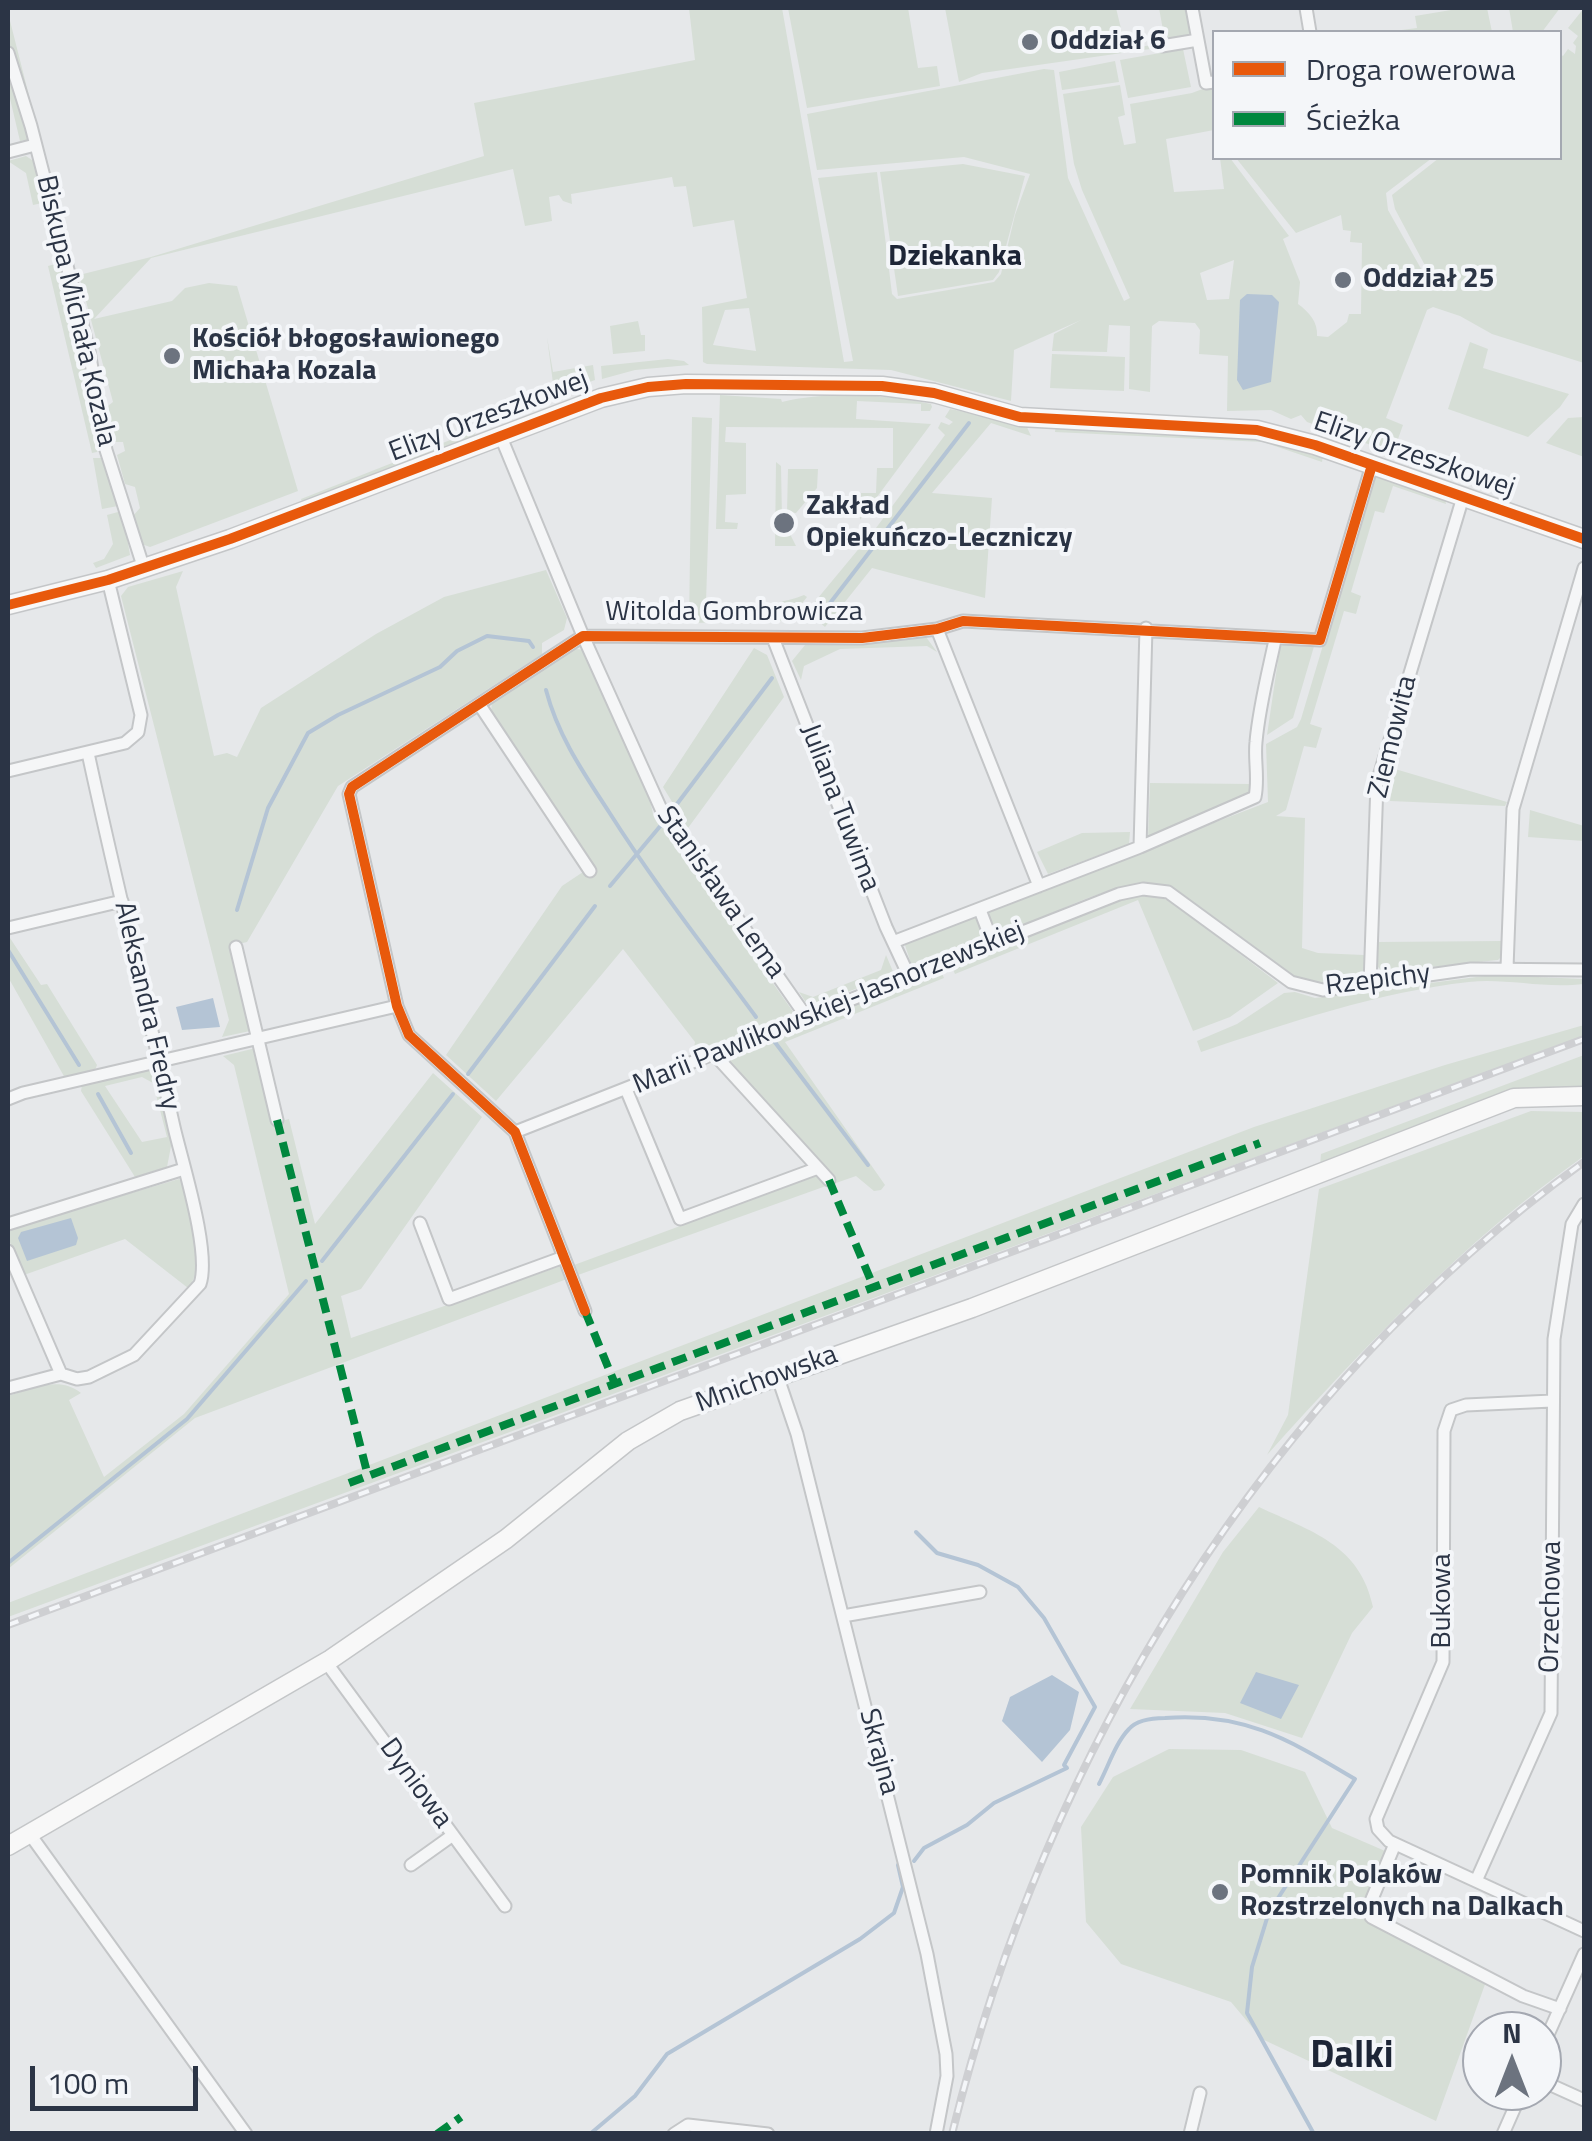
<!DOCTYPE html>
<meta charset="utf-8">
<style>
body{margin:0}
#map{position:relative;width:1592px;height:2141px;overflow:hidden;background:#e6e8ea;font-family:"Titillium Web",sans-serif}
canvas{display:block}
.frame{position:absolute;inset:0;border:10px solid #2b3445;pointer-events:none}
.legend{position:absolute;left:1212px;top:30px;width:350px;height:130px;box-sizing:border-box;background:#f4f6f9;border:2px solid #a4a8b1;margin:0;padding:12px 18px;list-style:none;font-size:30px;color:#2b3445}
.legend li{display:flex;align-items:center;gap:20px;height:50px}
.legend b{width:50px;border:2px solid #a4a8b1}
.north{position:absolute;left:1462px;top:2011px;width:100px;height:100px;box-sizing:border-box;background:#f4f6f9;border:2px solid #a4a8b1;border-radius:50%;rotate:0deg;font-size:28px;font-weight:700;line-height:40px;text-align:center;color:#2b3445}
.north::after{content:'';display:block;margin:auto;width:35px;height:45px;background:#6c737f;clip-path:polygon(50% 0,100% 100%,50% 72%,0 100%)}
.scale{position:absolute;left:30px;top:2066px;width:168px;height:45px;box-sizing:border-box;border:5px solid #2b3445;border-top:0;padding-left:12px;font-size:30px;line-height:35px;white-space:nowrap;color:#2b3445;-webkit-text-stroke:8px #f4f6f9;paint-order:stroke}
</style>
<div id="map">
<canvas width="1592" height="2141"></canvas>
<div class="frame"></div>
<ul class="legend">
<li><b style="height:12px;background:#e8590c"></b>Droga rowerowa</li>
<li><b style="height:12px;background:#00873e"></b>Ścieżka</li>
</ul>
<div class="north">N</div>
<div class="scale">100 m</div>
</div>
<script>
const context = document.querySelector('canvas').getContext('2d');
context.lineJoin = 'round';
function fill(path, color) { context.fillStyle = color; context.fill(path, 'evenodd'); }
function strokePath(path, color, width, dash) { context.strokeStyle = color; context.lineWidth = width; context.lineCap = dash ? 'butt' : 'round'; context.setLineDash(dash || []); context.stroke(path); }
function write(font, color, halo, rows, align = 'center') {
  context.font = font + ' "Titillium Web",sans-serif'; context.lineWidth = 8; context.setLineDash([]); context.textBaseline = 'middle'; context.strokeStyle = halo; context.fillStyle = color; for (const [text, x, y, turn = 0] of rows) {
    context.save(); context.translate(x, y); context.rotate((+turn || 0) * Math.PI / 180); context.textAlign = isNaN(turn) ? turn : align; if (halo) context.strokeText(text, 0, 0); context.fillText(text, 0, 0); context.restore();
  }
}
const green = new Path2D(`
 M689 8H782L844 362 853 361 818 178 877 172 892 294 897 299 994 282 1001 274 1015 215 1030 174 964 157 817 170 807 114 1044 69 1054 70 1068 178 1124 301 1130 298 1082 190 1074 164 1063 94 1120 85 1125 115 1118 117 1124 145 1136 143 1130 104 1192 93 1213 85 1214 130 1166 139 1174 192 1224 189 1220 158H1230L1289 236 1283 239 1300 282 1298 304C1309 312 1318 322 1317 336L1328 337 1347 322 1349 314H1361L1362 243 1350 242 1351 231 1343 230 1341 215 1296 233 1236 158H1432L1386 193 1388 210 1433 290H1438L1395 209 1392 195 1439 158H1560V54L1563 56 1568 49 1575 54 1576 46 1573 43 1578 36 1568 28 1584 8V363L1492 334 1460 316 1433 307 1427 310 1386 418 1403 425 1393 453 1307 422 1301 415 1291 419 1271 410 1227 411 1228 356 1199 354 1200 330 1195 323 1159 321 1152 326 1150 392 1129 389 1130 326 1109 325 1107 352 1052 351 1054 334 1081 320 1014 350 1011 401 891 370 707 364 703 362 702 307 747 298 734 220 693 227 686 186 674 187 672 177 571 194 572 204 563 201 559 195 549 197 552 221 525 226 513 169 151 258 94 319 172 301 185 288 209 283 237 286 298 491 150 547 139 543 132 517 140 508 135 487 125 484 117 455 125 451 123 442H112L104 409 113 402 79 275 151 257 484 156 474 103 695 60ZM1234 260 1229 299 1207 300 1200 273ZM749 308 756 351 713 345 725 310Z
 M788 8H908L918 68 937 66 940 86 807 108Z
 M945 8H1116L1126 49 1152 45 1150 49 982 73 959 82Z
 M1159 8H1189L1194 36 1165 41Z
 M1463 8H1487L1492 32H1386L1417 28 1415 16Z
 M1509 8H1560L1542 32H1513Z
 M8 13 40 139 20 141 8 90Z
 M1183 49 1191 87 1128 98 1120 60Z
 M1115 61 1119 82 1062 90 1059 72Z
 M26 156 35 162 47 202 33 205 26 173 8 161Z
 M963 164 1025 176 999 272 993 280 898 296 880 172Z
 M63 262 88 364 94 431 99 446 97 452 92 453 48 266Z
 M638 321 641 335H645V351L613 354 610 326Z
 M547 337 553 372 593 365 595 380 500 416 499 413 554 391Z
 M1470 342 1488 349 1483 368 1569 394 1560 407 1528 437 1448 409Z
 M1052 354 1125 357 1124 391 1050 388Z
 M668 359 684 361 689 365 635 370 602 379 601 366Z
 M720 395 781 399 782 402C827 391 883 394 931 404L932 407 930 411H921V404L857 401 856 419 931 424 860 520 861 493H876L877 468H893V428L726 427 725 442 746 443V494L726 495 725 522 738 523 737 529H716Z
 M950 409 1025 423 1031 436 991 423 932 493 992 498 985 598 872 568 825 627 817 620 689 623 692 417 712 418 706 602C741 604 772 608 804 595L807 597 800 606 808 610 876 528 945 435 938 428 941 422 949 425 953 422 945 417Z
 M1584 417V457L1546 443 1568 418Z
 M1056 422 1269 437 1323 455 1322 462 1263 442 1055 432Z
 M473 431 477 438 304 506 301 499Z
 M93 458H101L118 506 102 509Z
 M776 462 781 466 782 518 796 546H775Z
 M788 469H818L817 488 796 513 787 512Z
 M1374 474 1444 495 1446 504 1393 486 1384 513 1375 511 1351 592 1361 596 1356 614 1344 611 1310 724 1322 728 1316 748 1304 746 1286 810 1276 816 1305 818 1302 948 1318 953 1364 955 1365 975 1360 979C1348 980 1334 985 1321 984 1263 982 1198 881 1142 884 1106 885 1032 923 996 938L987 914 992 908 1268 802 1266 744 1297 727 1301 719Z
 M118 512 123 514 130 555 96 568 93 563 104 559 113 544 107 515Z
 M546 570 567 618 564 630 542 643V654L338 786 247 942 230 946 250 1031 222 1037 229 1020 121 596 128 587 183 571 176 587 214 756 227 753 237 757 261 708 376 634 444 597Z
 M926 637 937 652 927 646 840 649 804 666 801 680 792 661 805 645H850Z
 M1286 642 1315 643 1293 718 1267 735 1280 647Z
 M573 648 583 650 650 799 653 814 794 1013 693 1053 695 1042 623 949 496 1101 446 1055 562 886 583 872 587 876 595 868 491 713 492 702Z
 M754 648 767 655 784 697 688 828 663 787Z
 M1395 769 1507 802 1505 806 1390 801Z
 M1150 783 1252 784V797L1148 837Z
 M1530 810 1584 826V841L1528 837Z
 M1130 832 1129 844 1048 874 1037 852 1082 833Z
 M1141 894 1169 900 1278 983 1230 1017 1193 1031 1138 900 955 974 951 965 1117 899Z
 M973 916 978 919 987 942 913 970 904 942Z
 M10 938 41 985 47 984 97 1065 95 1070 65 1078 8 977Z
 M1501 941V957L1498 960 1383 972 1377 966 1378 942Z
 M886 955 894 974 809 1007 799 992 813 997 881 970Z
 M940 969 944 978 785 1042 885 1185 881 1190 874 1191 856 1176 836 1183 726 1058Z
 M1492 975 1584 979V984C1544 989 1506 978 1469 982 1378 992 1288 1023 1201 1052L1197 1041 1237 1024 1284 993 1295 992 1315 998Z
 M1584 1025V1036L8 1617V1603L1254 1127 1445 1065Z
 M256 1048 274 1123 289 1119 315 1224 433 1073 482 1117 361 1289 341 1296 351 1338 561 1266 567 1279 195 1418 8 1569V1396C32 1389 59 1375 81 1393L69 1400 104 1477 184 1414 289 1294 234 1065 223 1056Z
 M1584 1055V1088H1546L1508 1094 1320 1166 1321 1154Z
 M147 1071H152L157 1077 173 1136 167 1167 135 1177 81 1091 82 1085ZM142 1077 153 1083 167 1137 142 1142 105 1086Z
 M1531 1111 1584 1112V1156C1464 1241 1365 1346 1267 1455L1288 1415 1319 1189Z
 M819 1175 826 1186 578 1275 574 1265Z
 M179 1179 183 1183C188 1209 208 1268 188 1288L125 1239 24 1275 8 1238 11 1228Z
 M1259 1507C1310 1531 1360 1544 1373 1607L1352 1633 1302 1738 1225 1713 1130 1709 1223 1552Z
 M1169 1749 1241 1750 1305 1772 1332 1828 1392 1854 1369 1911 1488 1976 1436 2121 1262 2039 1231 2002 1121 1964 1086 1922 1081 1827 1113 1777Z`);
const water = new Path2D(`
 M1247 294 1272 295 1279 302 1271 382 1243 390 1237 380 1240 300Z
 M213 998 220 1027 182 1030 176 1007Z
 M71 1218 78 1238 76 1245 27 1261 18 1238 21 1232Z
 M1256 1672 1299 1685 1281 1719 1240 1703Z
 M1052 1675 1079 1692 1070 1730 1042 1762 1002 1721 1010 1697Z`);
const stream = new Path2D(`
 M817 620 969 423
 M546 690C558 736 583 772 609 812 654 883 706 949 756 1017
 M677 804 772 678
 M610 886 662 824
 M237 910 268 808 308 733 338 715 440 667 457 651 487 636 529 641 533 647
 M8 950 79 1065
 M774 1041 868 1165
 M468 1074 595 906
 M98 1094 131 1153
 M322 1261 453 1094
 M8 1563 187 1419 306 1281
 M1099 1784C1108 1767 1116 1742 1129 1729 1137 1720 1154 1718 1165 1718 1245 1712 1289 1740 1355 1779L1271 1909
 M914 1861 924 1848 967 1825 994 1803 1067 1768 1064 1765 1095 1707 1044 1618 1018 1587 978 1565 937 1553 916 1532
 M1268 1915 1252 1967 1247 2013 1314 2134
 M590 2134 635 2096 667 2054 860 1939 894 1913 903 1887 898 1865`);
const street = new Path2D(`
 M1192 8 1206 83 1214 82
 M1306 8 1310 32
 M1162 46 1198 40
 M8 53 31 126 89 351 106 450 144 569
 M8 152 35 145
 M498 437 503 442 583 636 661 809 805 1015
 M937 629 1039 886
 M773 638 886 927 909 976
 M479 704 590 871
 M8 771 125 743 138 732 141 715 108 580
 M1140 847 1146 628
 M980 910 993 944
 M8 928 122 901
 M893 942 1140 847 1255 797C1259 778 1254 760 1256 742 1259 707 1268 673 1275 640
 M236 947 277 1120
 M1507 968 1513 809 1584 568
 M1370 984 1377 783 1463 497
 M715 1055 829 1180
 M626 1089 680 1219 818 1168
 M8 1099 23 1093 397 1006
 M515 1132 1119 894 1143 889 1168 892 1291 982 1323 990 1471 969 1584 970
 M420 1223 449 1299 564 1257
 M8 1224 184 1169
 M8 1251 61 1374
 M585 1311 515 1132 409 1035 397 1006 349 794 352 787 583 636 862 638 937 629 963 621 1320 640 1372 465
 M777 1375 797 1434 927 1954 946 2054 947 2076 936 2134
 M8 1388 61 1374 77 1379 89 1377 134 1355 200 1284C211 1252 182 1162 174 1127 146 1002 115 878 88 753
 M1552 1401 1466 1405 1451 1410 1444 1431 1443 1662 1376 1819 1378 1829 1389 1841 1584 1931
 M843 1616 980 1592
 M326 1662 505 1906
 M29 1833 246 2134
 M1395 1844 1369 1906 1371 1917 1523 1996 1560 2009
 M411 1865 453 1835
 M1476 1881 1551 1713 1554 1339 1572 1224 1584 1204
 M1542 2048 1584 1954
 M1542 2081 1584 2100
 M674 2134 688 2125 768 2134
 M1190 2134 1200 2093
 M1503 2134 1522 2091`);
const secondary = new Path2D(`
 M8 605 108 580 230 539 601 398 648 387 686 384 882 386 934 393 1020 417 1257 430 1315 445 1584 539
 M8 1846 331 1659 506 1539 628 1441 680 1411 972 1308 1514 1098 1584 1096`);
const rail = new Path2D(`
 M8 1625 1584 1039
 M952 2134C1046 1752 1263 1394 1584 1162`);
const quiet = new Path2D(`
 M277 1120 368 1476
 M829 1180 874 1288
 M585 1311 615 1384
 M349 1483 1260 1143
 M437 2134 461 2117`);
const cycleway = new Path2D(`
 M8 605 108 580 230 539 601 398 648 387 686 384 882 386 934 393 1020 417 1257 430 1315 445 1584 539
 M585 1311 515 1132 409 1035 397 1006 349 794 352 787 583 636 862 638 937 629 963 621 1320 640 1372 465`);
const markers = [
 [1030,42,10,"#6c737f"],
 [1343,280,10,"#6c737f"],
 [172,356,10,"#6c737f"],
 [784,523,12,"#6c737f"],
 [1220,1892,10,"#6c737f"]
];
const poiNames = [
 ["Oddział 6",1050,42],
 ["Oddział 25",1363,280],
 ["Kościół błogosławionego",192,340],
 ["Michała Kozala",192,372],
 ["Zakład",806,507],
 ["Opiekuńczo-Leczniczy",806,539],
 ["Pomnik Polaków",1240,1876],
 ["Rozstrzelonych na Dalkach",1240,1908]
];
const streetNames = [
 ["Biskupa Michała Kozala",75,311,77],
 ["Elizy Orzeszkowej",489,417,-21],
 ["Elizy Orzeszkowej",1414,456,19],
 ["Witolda Gombrowicza",734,613],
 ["Ziemowita",1394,737,-76],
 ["Juliana Tuwima",839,808,69],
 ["Stanisława Lema",720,893,55],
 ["Rzepichy",1378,981,-7],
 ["Aleksandra Fredry",146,1006,77],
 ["Marii Pawlikowskiej-Jasnorzewskiej",829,1009,-22],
 ["Mnichowska",767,1380,-20],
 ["Bukowa",1443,1601,-90],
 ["Orzechowa",1552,1607,-89],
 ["Skrajna",878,1752,75],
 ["Dyniowa",415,1784,54]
];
const neighbourhoodNames = [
 ["Dziekanka",955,258]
];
const districtNames = [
 ["Dalki",1352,2058]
];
fill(green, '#d6ded6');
fill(water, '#b4c4d5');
strokePath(stream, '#b4c4d5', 4);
strokePath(street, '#c4c6c8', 15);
strokePath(secondary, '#c4c6c8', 21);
strokePath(street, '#f5f6f7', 11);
strokePath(secondary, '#f8f8f8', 18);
strokePath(rail, '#cecfd2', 8);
strokePath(rail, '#f4f6f9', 4, [11]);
strokePath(quiet, '#00873e', 8, [15, 8]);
strokePath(cycleway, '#e8590c', 10);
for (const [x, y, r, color] of markers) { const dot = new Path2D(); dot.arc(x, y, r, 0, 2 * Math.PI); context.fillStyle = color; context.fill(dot); strokePath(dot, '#f4f6f9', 4); }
write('bold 28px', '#2b3445', '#f4f6f9', poiNames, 'left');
write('28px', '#2b3445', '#f4f6f9', streetNames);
write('bold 30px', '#1d2536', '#f4f6f9', neighbourhoodNames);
write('bold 38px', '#1d2536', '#f4f6f9', districtNames);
</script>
